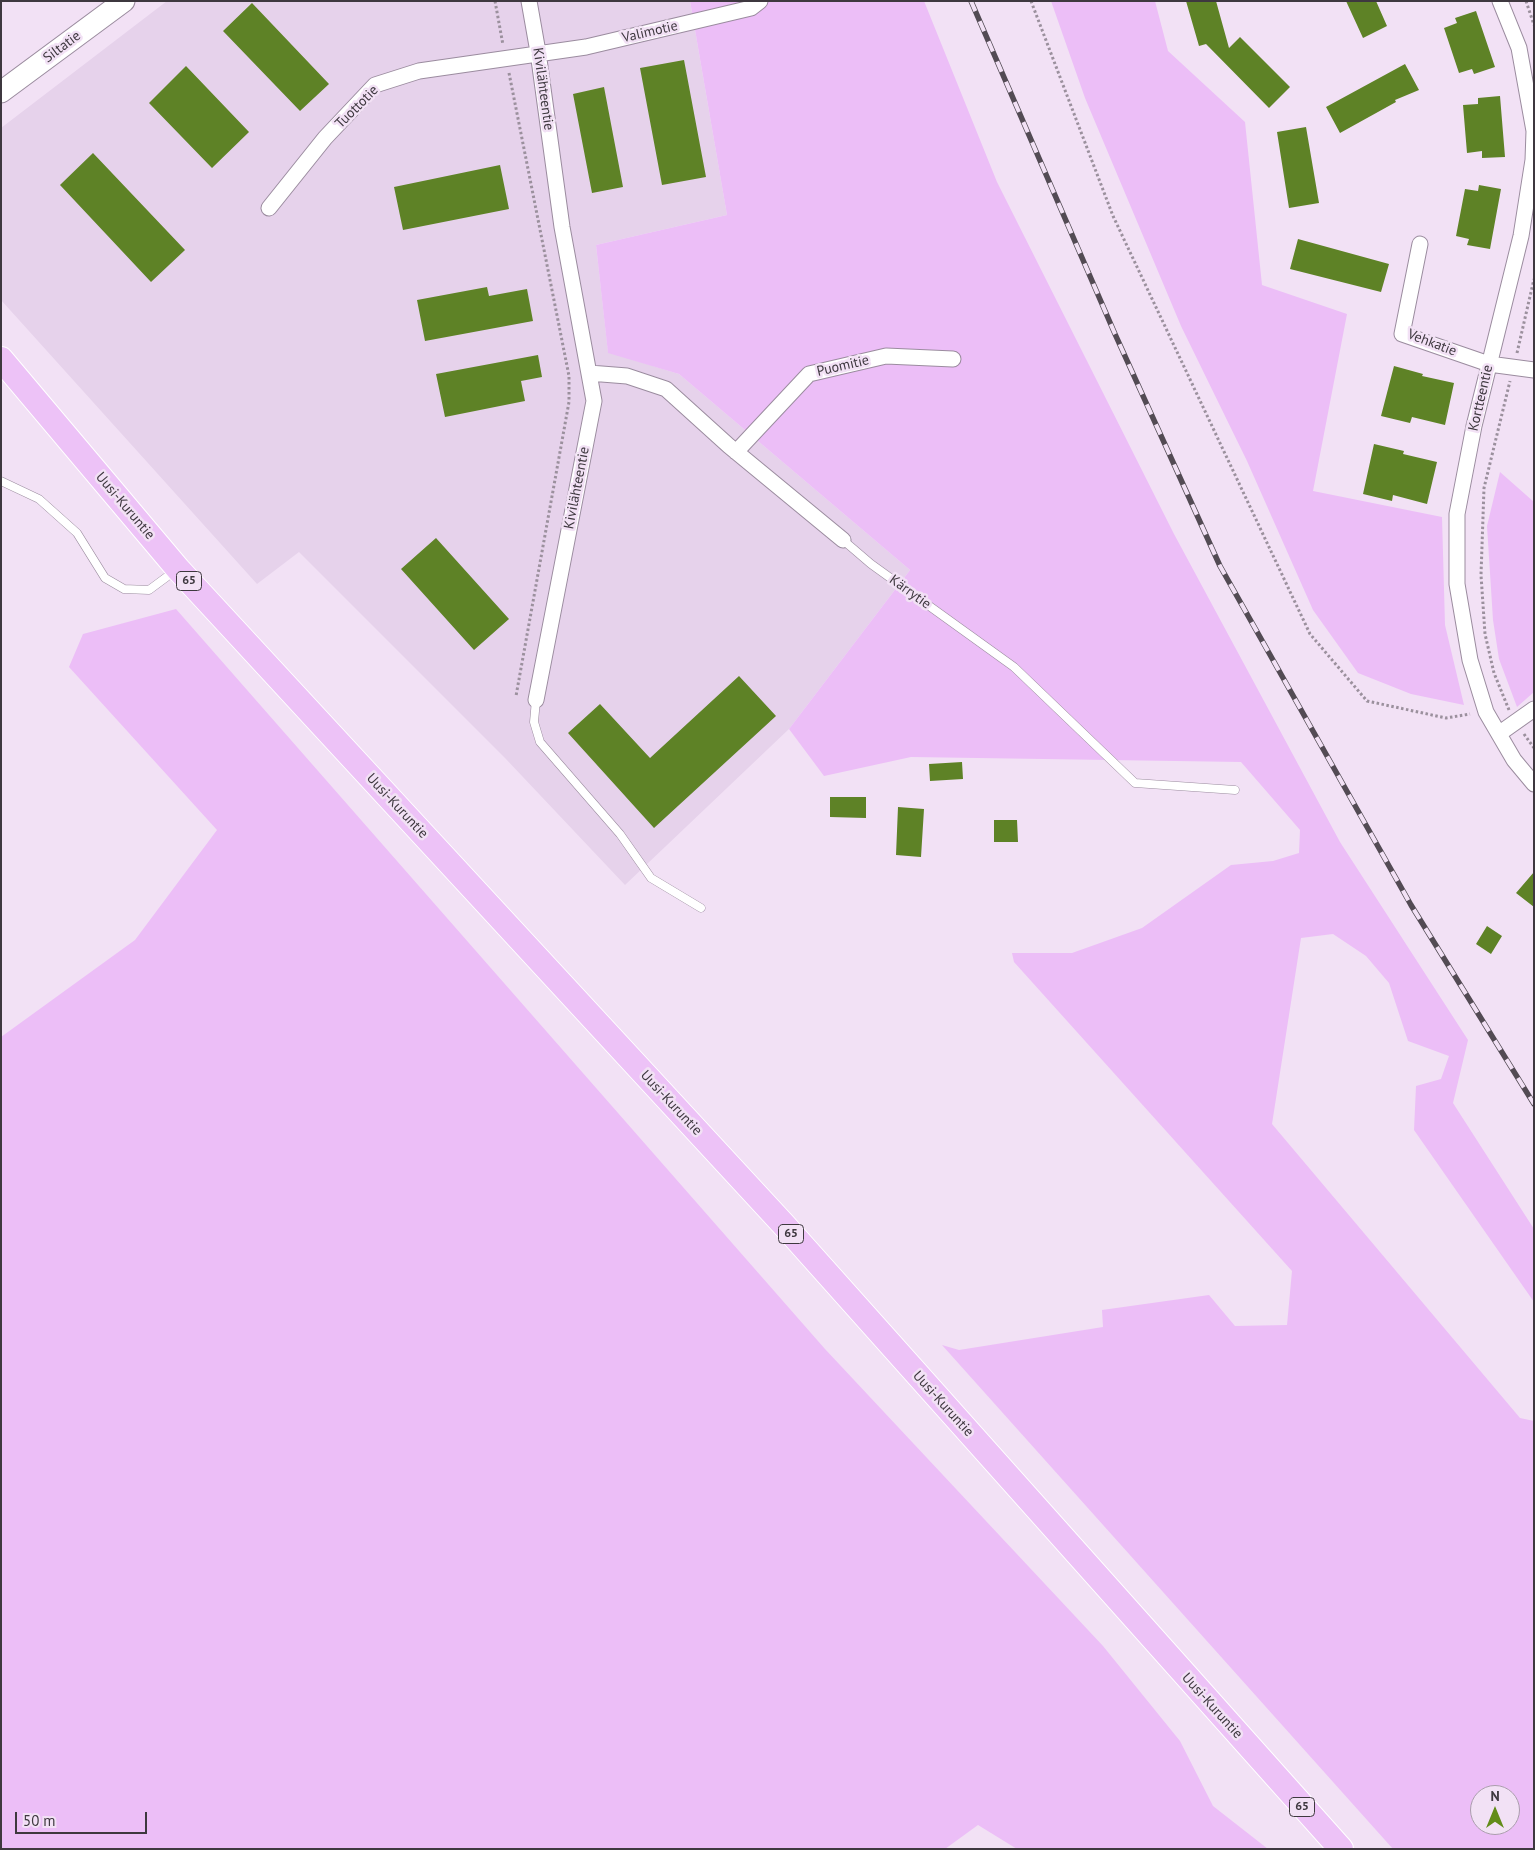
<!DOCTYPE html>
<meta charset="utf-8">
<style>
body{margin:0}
#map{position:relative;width:1535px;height:1850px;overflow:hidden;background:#f2e1f5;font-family:"PT Sans",sans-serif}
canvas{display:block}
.frame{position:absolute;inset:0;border:2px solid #3e383f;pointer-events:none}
.north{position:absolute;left:1470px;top:1785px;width:50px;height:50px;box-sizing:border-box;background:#f2e1f5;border:1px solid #aa9dac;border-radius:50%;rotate:0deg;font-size:14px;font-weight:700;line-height:20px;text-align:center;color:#3e383f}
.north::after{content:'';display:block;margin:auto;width:18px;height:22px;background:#638c1a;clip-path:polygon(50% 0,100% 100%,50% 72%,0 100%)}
.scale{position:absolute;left:15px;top:1812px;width:132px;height:22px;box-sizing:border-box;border:2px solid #3e383f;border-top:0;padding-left:6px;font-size:15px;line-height:18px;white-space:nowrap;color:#3e383f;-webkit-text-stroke:4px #f2e1f5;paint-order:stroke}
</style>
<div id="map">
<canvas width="1535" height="1850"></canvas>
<div class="frame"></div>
<div class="north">N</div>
<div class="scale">50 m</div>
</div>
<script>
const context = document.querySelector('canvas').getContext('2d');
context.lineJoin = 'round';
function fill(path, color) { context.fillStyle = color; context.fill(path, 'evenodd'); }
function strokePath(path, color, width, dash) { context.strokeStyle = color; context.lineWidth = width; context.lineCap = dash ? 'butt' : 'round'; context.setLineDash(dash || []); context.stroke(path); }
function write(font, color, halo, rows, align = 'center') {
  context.font = font + ' "PT Sans",sans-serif'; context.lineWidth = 5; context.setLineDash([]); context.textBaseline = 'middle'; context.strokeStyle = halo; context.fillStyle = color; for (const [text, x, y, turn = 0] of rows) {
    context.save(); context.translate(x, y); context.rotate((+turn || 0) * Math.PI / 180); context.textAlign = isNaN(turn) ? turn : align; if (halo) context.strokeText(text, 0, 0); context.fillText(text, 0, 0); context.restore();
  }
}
const built = new Path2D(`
 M167 1H690L727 215 596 245 608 352 679 374 910 570 789 729 625 885 505 758 299 552 257 584 1 300V128Z`);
const green = new Path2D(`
 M690 1H924L997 182 1174 534 1340 842 1468 1040 1453 1103 1534 1229V1302L1414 1130 1416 1086 1441 1079 1449 1056 1408 1041 1389 983 1366 956 1333 934 1301 938 1272 1124 1520 1418 1534 1421V1849H1393L942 1345 959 1350 1103 1327 1102 1310 1209 1295 1235 1326 1287 1325 1292 1271 1014 962 1012 953H1072L1142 928 1231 865 1273 861 1299 853 1300 830 1241 762 911 757 824 776 789 729 910 570 679 374 608 353 596 245 727 215ZM1480 1795H1510V1825H1480Z
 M1051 1H1155L1168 51 1245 122 1262 285 1347 314 1313 491 1442 517 1445 625 1464 705 1411 694 1358 673 1313 610 1247 461 1181 326 1085 98Z
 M1500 472 1534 502V692L1517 707 1499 659 1493 620 1487 526Z
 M176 609 825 1349 1103 1646 1180 1741 1213 1806 1268 1849H1017L978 1825 945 1849H1V1037L135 940 217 830 69 667 83 634Z`);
const building = new Path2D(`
 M1186 1H1216L1229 48 1240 37 1290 87 1269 108 1206 44 1199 46Z
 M1346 1H1376L1387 26 1363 38Z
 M252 3 329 84 300 111 223 31Z
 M1476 11 1495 67 1474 74 1472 69 1459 73 1444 28 1457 23 1455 18Z
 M684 60 706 177 662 185 640 68Z
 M1405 64 1419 90 1395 100 1396 102 1340 133 1326 107Z
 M186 66 249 132 212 168 149 103Z
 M604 87 623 187 592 193 573 94Z
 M1500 96 1505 157 1482 158V151L1467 153 1463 105 1478 104V98Z
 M1306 127 1319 203 1289 208 1277 132Z
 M93 153 185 250 151 282 60 185Z
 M500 165 509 209 403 230 394 187Z
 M1479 185 1501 189 1490 249 1467 245 1469 239 1456 236 1465 189 1478 191Z
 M1298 239 1389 264 1381 292 1290 269Z
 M487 287 489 296 527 289 533 321 425 341 417 300Z
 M538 355 542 377 521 381 525 401 445 417 436 374Z
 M1394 366 1423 374 1422 376 1454 383 1445 425 1412 417 1410 423 1381 416Z
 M1374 444 1404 451 1403 454 1437 462 1427 504 1393 495 1392 501 1363 494Z
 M436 538 509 619 474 650 401 569Z
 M739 676 776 716 654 828 568 733 600 704 650 758Z
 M962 762 963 779 930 781 929 764Z
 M830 797H866V818L830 817Z
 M898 807 924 809 921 857 896 855Z
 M994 820H1017L1018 842H994Z
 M1534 872V907L1516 893Z
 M1487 926 1502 936 1491 954 1476 944Z`);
const path = new Path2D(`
 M495 1 503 45
 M1031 1 1113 216 1310 634 1367 701 1446 718 1470 714
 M1526 1 1534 25
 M509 73 569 376V402L516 696
 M1517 353 1534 279
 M1509 710 1494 673 1485 634 1481 575 1484 488 1510 381
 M1524 734 1534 748`);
const service = new Path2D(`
 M1 481 39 499 77 533 105 578 124 589 149 590 176 570
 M843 540 871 564 1014 667 1135 783 1235 790
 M536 700 534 722 540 742 620 834 651 878 701 908`);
const minor = new Path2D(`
 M529 1 538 52 562 227 594 401 536 700
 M1500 1 1519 48 1534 131 1533 160 1521 236 1474 426 1457 514V584L1470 660 1486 712 1514 760 1534 784
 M269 208 325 138 375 85 419 71 586 47 751 8 760 1
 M1420 244 1402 334 1489 364 1534 370
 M589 373 627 376 666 389 729 446 843 540
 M736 452 809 374 886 356 953 359
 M1500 733 1534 709`);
const secondary = new Path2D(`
 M1 92 124 1`);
const primary = new Path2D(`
 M1 359 178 569 784 1225 1341 1849`);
const rail = new Path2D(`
 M971 1 1115 334 1220 566 1411 905 1534 1104`);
const shields = [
 [189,581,25],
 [791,1234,25],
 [1302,1807,25]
];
const shieldNames = [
 ["65",189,581],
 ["65",791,1234],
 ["65",1302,1807]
];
const streetNames = [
 ["Valimotie",650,32,-13],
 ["Siltatie",62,47,-37],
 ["Kivilähteentie",543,89,82],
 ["Tuottotie",357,107,-45],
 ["Vehkatie",1432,343,21],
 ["Puomitie",843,366,-13],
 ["Kortteentie",1481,398,-77],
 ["Kivilähteentie",577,488,-79],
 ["Uusi-Kuruntie",125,506,50],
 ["Kärrytie",910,592,36],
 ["Uusi-Kuruntie",397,806,47],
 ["Uusi-Kuruntie",671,1103,47],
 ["Uusi-Kuruntie",943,1404,48],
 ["Uusi-Kuruntie",1212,1706,48]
];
fill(built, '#e6d2eb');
fill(green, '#ecbef7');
fill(building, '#5e8226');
strokePath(service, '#9b8c9f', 9);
strokePath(minor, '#9b8c9f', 17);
strokePath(secondary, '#9b8c9f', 23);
strokePath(primary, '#fff', 26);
strokePath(path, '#9b909d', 3, [2.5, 2.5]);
strokePath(service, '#fff', 8);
strokePath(minor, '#fff', 15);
strokePath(secondary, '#fff', 21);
strokePath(primary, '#edc2f7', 24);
strokePath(rail, '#534b54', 5.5);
strokePath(rail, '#f2e1f5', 4, [11]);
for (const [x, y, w] of shields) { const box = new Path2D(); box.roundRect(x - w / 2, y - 9.5, w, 19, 4); context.fillStyle = '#f2e1f5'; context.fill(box); strokePath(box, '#3e383f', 1); }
write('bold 12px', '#3e383f', null, shieldNames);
write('14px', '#3e383f', '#f2e1f5', streetNames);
</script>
